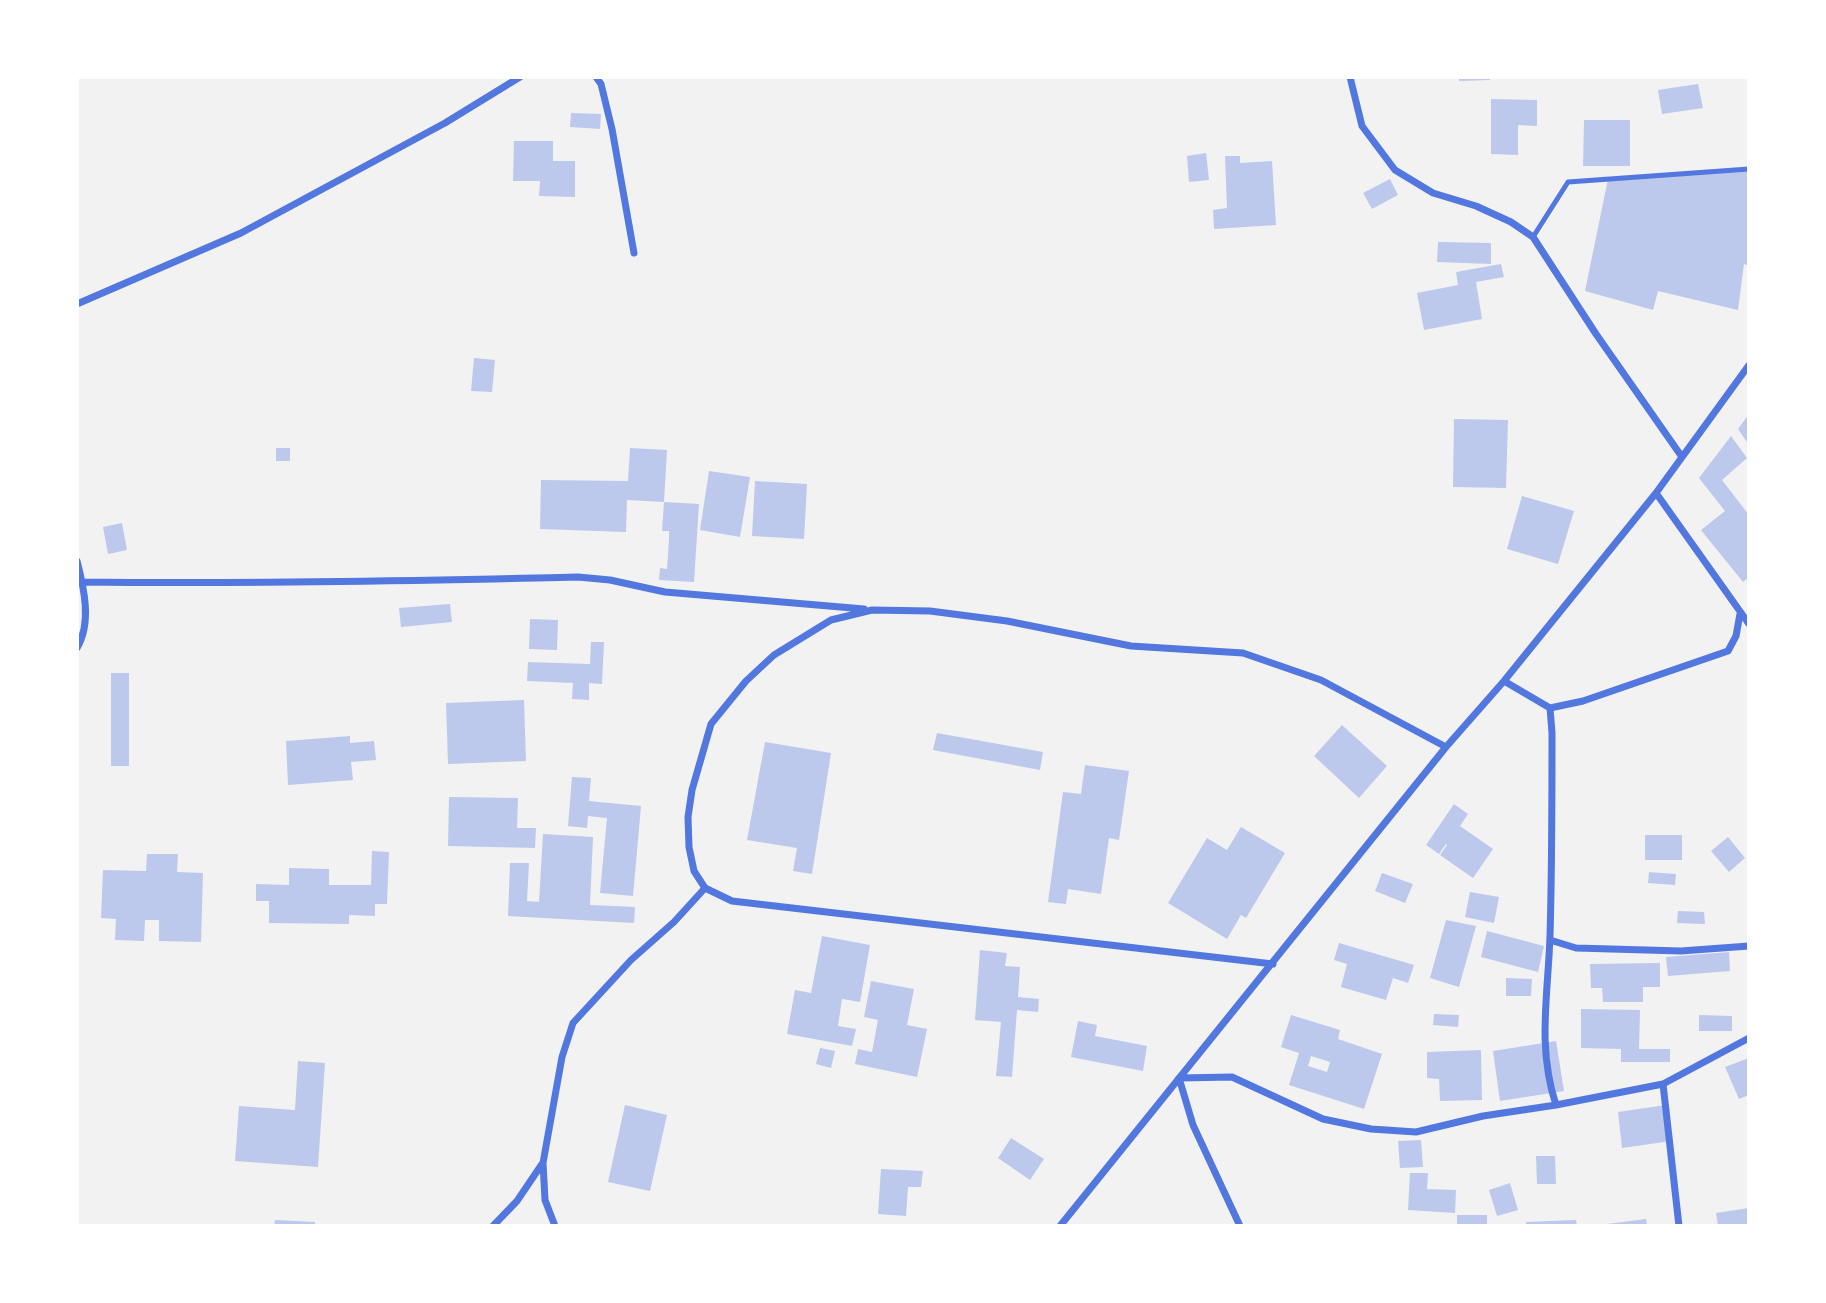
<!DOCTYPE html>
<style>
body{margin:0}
#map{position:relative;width:1826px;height:1303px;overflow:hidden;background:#f2f2f2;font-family:"Fira Sans",sans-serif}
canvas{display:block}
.frame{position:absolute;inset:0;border:79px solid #fff;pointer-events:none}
</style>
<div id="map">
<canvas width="1826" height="1303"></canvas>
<div class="frame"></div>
</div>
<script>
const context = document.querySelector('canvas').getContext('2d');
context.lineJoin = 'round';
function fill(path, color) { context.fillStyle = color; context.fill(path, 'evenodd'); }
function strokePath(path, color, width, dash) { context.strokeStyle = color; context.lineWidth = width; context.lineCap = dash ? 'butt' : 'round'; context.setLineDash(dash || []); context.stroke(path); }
const building = new Path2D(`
 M1459 77H1490V80L1459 81Z
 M1698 84 1703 108 1662 114 1658 90Z
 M1491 99 1537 100V126L1518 125V155L1491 154Z
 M571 113 601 114 600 129 570 127Z
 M1584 120H1630V166H1583Z
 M514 141H553V161H575V197L539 196 540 181H513Z
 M1206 153 1209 180 1189 182 1187 156Z
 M1225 156H1240V163L1272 161 1276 225 1214 229 1213 210 1227 208Z
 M1749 169V266L1744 264 1738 310 1658 291 1653 310 1585 291 1608 179Z
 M1390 179 1398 195 1372 209 1363 193Z
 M1438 242 1491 243V264L1437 262Z
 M1501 264 1504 277 1476 282 1482 319 1424 330 1417 293 1458 285 1456 272Z
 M474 358 495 360 492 392 471 391Z
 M1749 414V445L1738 429Z
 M1454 419 1508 420 1506 488 1453 487Z
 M1731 436 1747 458 1722 480 1749 515V577L1743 582 1701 530 1725 511 1699 478Z
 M276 448H290V461H276Z
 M630 448 667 450 664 502 699 504 694 582 659 580 660 568 667 569 669 540V531H662L664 502 627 500 626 532 540 529 541 480 628 481Z
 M709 471 750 477 740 537 700 530Z
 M755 481 807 484 804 539 752 536Z
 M1522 496 1574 511 1558 564 1507 549Z
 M122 523 127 550 108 554 103 527Z
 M450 604 452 622 401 627 399 608Z
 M530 619 558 620 557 650 529 649Z
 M591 642H604L602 684 589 683V700L572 699 573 683 527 681 528 662 590 664Z
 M111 673H129V766H111Z
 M524 700 526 761 448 764 446 703Z
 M1342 725 1387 766 1359 798 1314 756Z
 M937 733 1043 752 1040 770 933 750Z
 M350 736V743L374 741 376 760 351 762 353 780 288 785 286 741Z
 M765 742 831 753 812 874 793 871 797 848 747 840Z
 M1085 765 1129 771 1119 840 1109 838 1101 894 1068 889 1066 904 1048 902 1063 792 1081 794Z
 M572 777 591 778 589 801 641 806 633 896 600 893 607 818 588 816 587 828 568 826Z
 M449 797 518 798 517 828H536L535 848 448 846Z
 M1454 804 1468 814 1460 826 1493 849 1473 878 1440 855 1447 845 1446 844 1439 854 1426 845Z
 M1241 827 1285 853 1246 918 1241 915 1227 939 1168 903 1207 838 1227 850Z
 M543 834 593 837 590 905 635 907 634 923 508 916 510 863H529L527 901 539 902Z
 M1645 835H1682V860H1645Z
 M1728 837 1745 858 1729 872 1711 851Z
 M372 851 389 852 387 904H375V916L349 915V924L269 923V901H256V884L289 885V868L329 869V885H371Z
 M147 854H178L177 872 203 873 201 942 159 941V920H145L144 941 115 940 116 919 101 918 103 870 146 871Z
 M1649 872 1676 874 1675 885 1648 883Z
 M1382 873 1413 884 1405 903 1375 891Z
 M1470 892 1499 897 1494 923 1465 917Z
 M1678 911 1704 912 1705 924 1677 923Z
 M1446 920 1476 926 1459 987 1430 978Z
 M1487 931 1544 946 1538 972 1481 957Z
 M822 936 870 945 860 1002 842 999 838 1026 856 1029 852 1046 787 1034 795 990 811 993Z
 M1339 943 1414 965 1408 983 1393 978 1386 1000 1341 987 1347 964 1334 960Z
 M980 950 1007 953 1005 966 1020 967 1018 997 1039 999 1038 1012 1017 1010 1012 1077 996 1076 1001 1022 975 1020Z
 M1729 952 1730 971 1668 976 1666 957Z
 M1660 963V987H1643V1002H1603L1602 988H1591L1590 964Z
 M1506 978 1532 979 1531 996H1506Z
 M871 981 914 989 907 1025 927 1029 917 1077 855 1064 858 1049 872 1052 878 1020 864 1017Z
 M1581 1009 1640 1010 1639 1049H1670V1062H1621V1049L1581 1048Z
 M1434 1014 1459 1015 1458 1027 1433 1025Z
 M1291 1015 1340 1030 1338 1039 1382 1054 1364 1109 1289 1085 1299 1053 1281 1047ZM1311 1056 1330 1062 1327 1072 1308 1066Z
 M1699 1015 1732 1016V1031H1699Z
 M1078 1021 1097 1025 1095 1036 1147 1046 1143 1071 1071 1057Z
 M1556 1041 1564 1091 1500 1101 1493 1051Z
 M820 1048 835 1051 831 1068 816 1064Z
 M1481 1050 1482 1100 1440 1101 1439 1079 1427 1078V1052Z
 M1749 1058V1095L1739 1099 1725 1067Z
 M298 1061 325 1063 318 1167 235 1161 239 1106 295 1110Z
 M625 1105 667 1115 650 1191 608 1182Z
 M1666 1105 1671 1141 1622 1148 1618 1112Z
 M1011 1138 1044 1159 1030 1180 998 1158Z
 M1421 1140 1423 1167 1400 1168 1398 1141Z
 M1536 1156H1555L1556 1184H1537Z
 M881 1169 923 1171 921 1187H908L906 1216 878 1214Z
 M1410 1173H1428L1427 1189 1456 1190 1455 1213 1408 1210Z
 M1510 1183 1518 1210 1497 1216 1489 1190Z
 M1749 1208V1226H1718L1716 1213Z
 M1457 1215H1487V1226H1457Z
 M1646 1219 1647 1226H1607V1224Z
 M275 1220 315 1222V1226H274Z
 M1576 1220 1577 1226H1526V1222Z`);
const service = new Path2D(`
 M1533 237 1568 182 1749 169`);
const minor = new Path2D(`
 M596 77 601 84 612 129 634 253
 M1350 77 1362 126 1395 170 1433 193 1476 206 1511 222 1533 237 1596 334 1682 457
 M77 304 241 233 445 123 520 77
 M1656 493 1749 624
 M77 561C84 588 92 623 77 648
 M82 582C248 584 412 581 578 577L610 580 665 592 864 609
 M1504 681 1550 708 1583 701 1728 651 1736 636 1740 614
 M1550 708 1552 733C1552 801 1552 869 1550 936 1548 996 1537 1047 1556 1105
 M1550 940 1576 948 1681 951 1749 946
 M1273 964 732 901 705 888 694 871 689 847 688 817 692 790 711 724 746 681 774 655 831 620 872 610 930 611 1007 621 1131 646 1243 653 1321 680 1446 747
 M1663 1084 1679 1226
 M493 1226 517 1201 542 1164
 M555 1226 545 1200 543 1163 562 1057 573 1023 631 960 674 922 705 888
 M1060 1226 1446 747 1504 681 1656 493 1749 365
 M1240 1226 1193 1125 1179 1078 1232 1077 1323 1119 1371 1129 1416 1132 1483 1116 1556 1105 1663 1084 1749 1038`);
fill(building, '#bdc9ec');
strokePath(service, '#5277de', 5);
strokePath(minor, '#5277de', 7);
</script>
